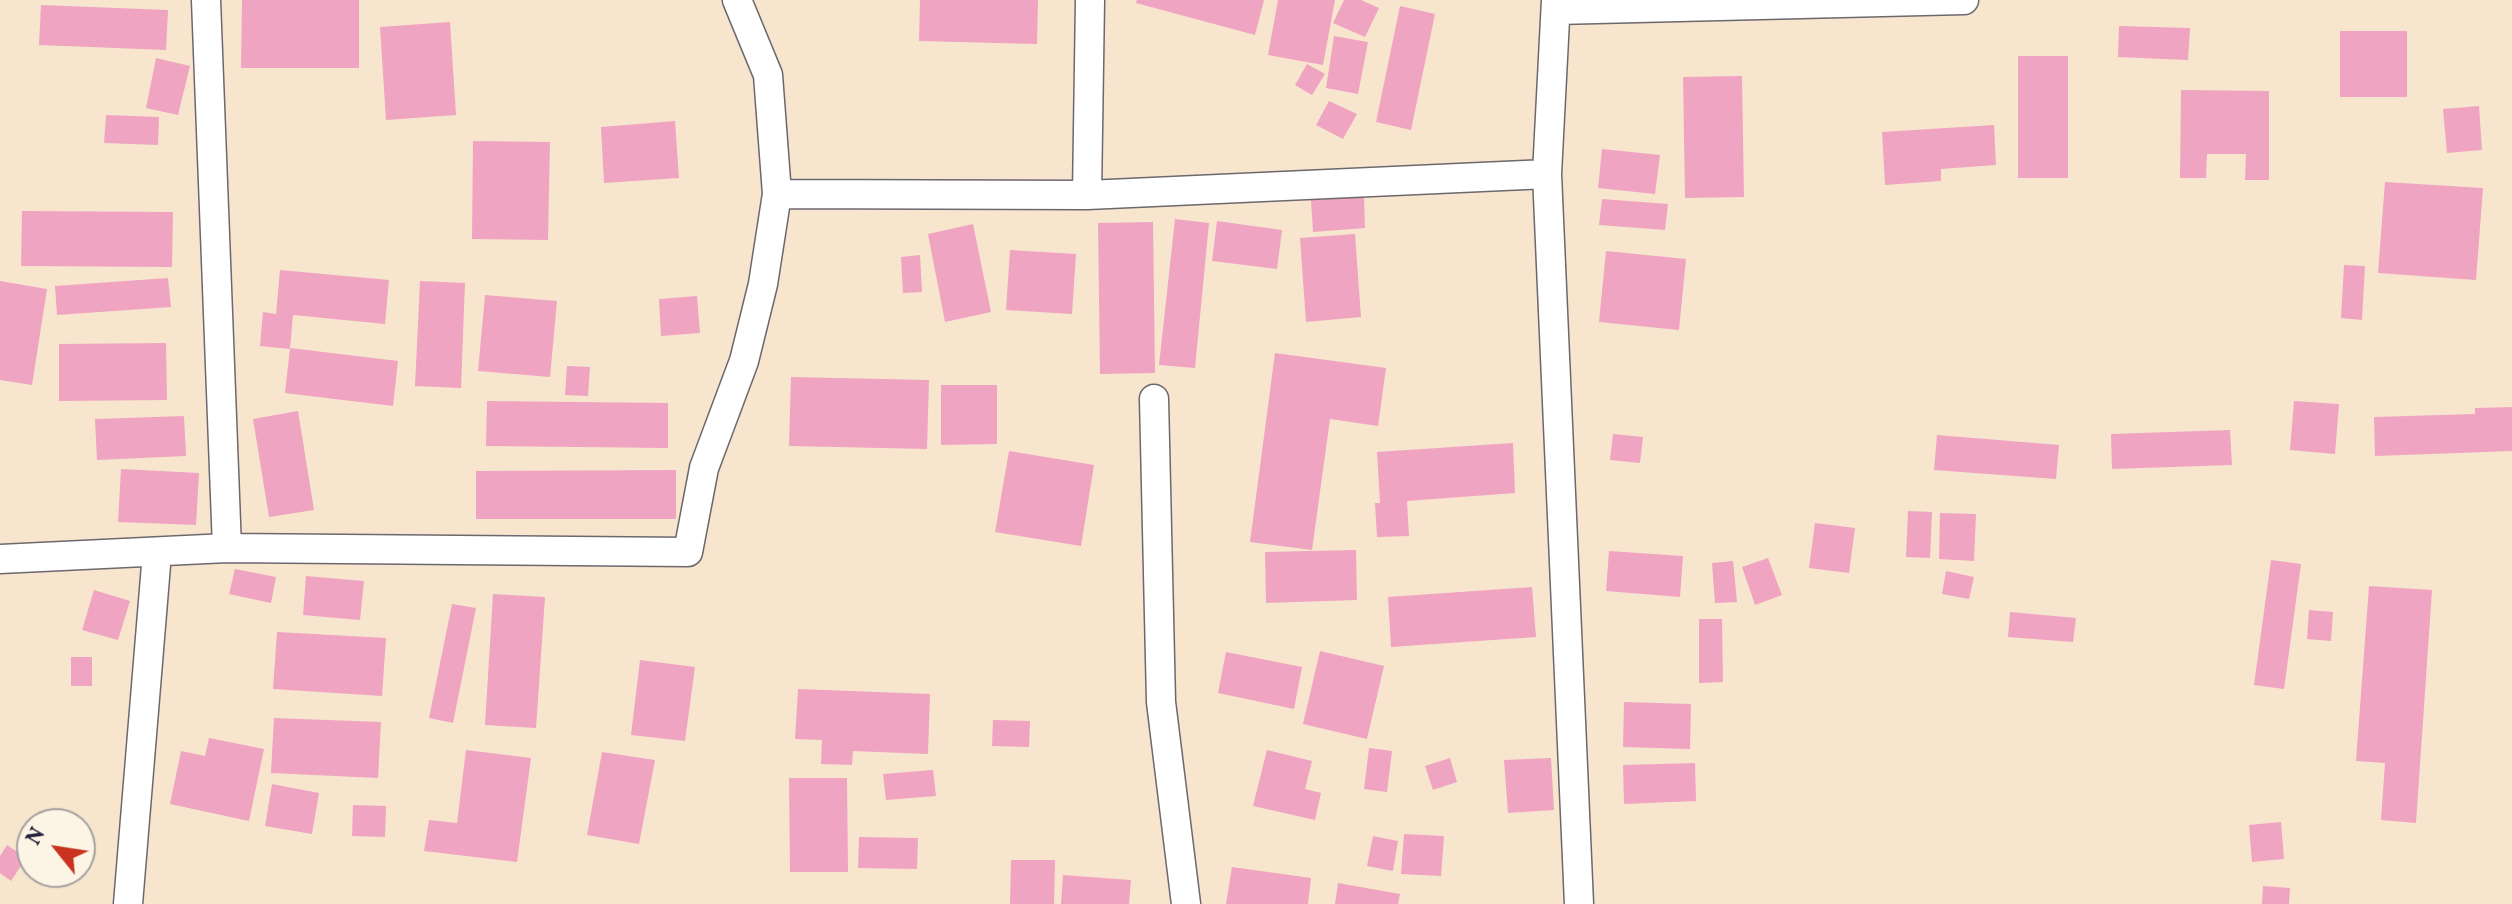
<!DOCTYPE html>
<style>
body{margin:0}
#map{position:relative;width:2512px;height:904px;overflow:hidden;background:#f7e6cd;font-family:Vollkorn,serif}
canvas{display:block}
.north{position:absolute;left:16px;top:808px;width:80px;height:80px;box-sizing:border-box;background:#fcf5e5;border:2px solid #a5a1a1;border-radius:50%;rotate:300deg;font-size:22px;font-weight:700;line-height:32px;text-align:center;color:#22223b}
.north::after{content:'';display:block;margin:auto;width:28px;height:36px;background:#c8321e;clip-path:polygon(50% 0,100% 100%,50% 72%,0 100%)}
</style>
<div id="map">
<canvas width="2512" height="904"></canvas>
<div class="north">N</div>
</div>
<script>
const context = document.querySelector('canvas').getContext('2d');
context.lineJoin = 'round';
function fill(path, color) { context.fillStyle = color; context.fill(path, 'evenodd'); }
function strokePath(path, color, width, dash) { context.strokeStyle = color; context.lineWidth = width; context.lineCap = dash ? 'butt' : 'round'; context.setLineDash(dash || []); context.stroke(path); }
const building = new Path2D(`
 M242 0H359V68H241Z
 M920 0H1038L1037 44 919 41Z
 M1137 0H1264L1255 35 1136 3Z
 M1278 0H1335L1323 65 1268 55Z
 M1344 0H1361L1379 8 1365 37 1333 23Z
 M41 5 168 10 166 50 39 45Z
 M1400 6 1435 14 1411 130 1376 122Z
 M450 22 456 115 386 120 380 27Z
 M2119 26 2190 28 2188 60 2118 57Z
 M2340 31H2407V97H2340Z
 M1334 36 1368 42 1358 94 1326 88Z
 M2018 56H2068V178H2018Z
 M156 58 190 66 178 115 146 108Z
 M1307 64 1325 74 1312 95 1295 85Z
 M1742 76 1744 197 1685 198 1683 77Z
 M2181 90 2269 91V180H2245L2246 154H2207L2206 178H2180Z
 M1329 101 1357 114 1343 139 1316 125Z
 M2479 106 2482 150 2447 153 2443 109Z
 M106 115 159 117 158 145 104 143Z
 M675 121 679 178 604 183 601 127Z
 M1994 125 1996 165 1941 169V181L1885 185 1882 132Z
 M473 141 550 142 548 240 472 239Z
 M1602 149 1660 155 1655 194 1598 188Z
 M2385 182 2483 188 2476 280 2378 273Z
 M1364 197 1365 228 1313 232 1311 200Z
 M1602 199 1668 204 1665 230 1599 225Z
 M22 211 173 212 172 267 21 266Z
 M1175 219 1209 223 1195 368 1159 365Z
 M1217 221 1282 230 1277 269 1212 261Z
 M1153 222 1155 373 1100 374 1098 223Z
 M973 224 991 312 945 322 928 234Z
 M1355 234 1361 317 1306 322 1300 238Z
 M1010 250 1076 254 1072 314 1006 310Z
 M1606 251 1686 259 1679 330 1599 322Z
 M920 255 922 292 903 293 901 257Z
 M2344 265 2365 266 2362 320 2341 318Z
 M280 270 389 280 385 324 293 315 290 349 260 346 263 312 276 314Z
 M168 278 171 307 57 315 55 286Z
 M0 281 47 289 32 385 0 380Z
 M420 281 465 283 461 388 415 386Z
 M485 295 557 301 550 377 478 371Z
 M697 296 700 333 661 336 659 299Z
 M166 343 167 400 59 401V344Z
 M290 348 398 361 393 406 285 393Z
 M1275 353 1386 368 1378 426 1330 419 1312 550 1250 542Z
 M567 366 590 367 588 396 565 395Z
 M791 377 929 380 927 449 789 446Z
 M941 385H997V444L941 445Z
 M487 401 668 403V448L486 446Z
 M2294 401 2339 404 2335 454 2290 450Z
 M2512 407V451L2375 456 2374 417 2475 414V408Z
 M298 411 314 510 269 517 253 419Z
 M184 416 186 456 97 460 95 419Z
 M2230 430 2232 465 2112 469 2111 434Z
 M1613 434 1643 437 1640 463 1610 460Z
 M1937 435 2059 445 2056 479 1934 470Z
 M1513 443 1515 493 1407 501 1409 536 1377 537 1375 503H1380L1377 452Z
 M1009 451 1094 465 1081 546 995 532Z
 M121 469 199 473 196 525 118 522Z
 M676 470V519H476V471Z
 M1908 511 1932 512 1930 558 1906 557Z
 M1940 513 1976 514 1974 561 1939 559Z
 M1815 523 1855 528 1849 573 1809 568Z
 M1356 550 1357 600 1266 603 1265 552Z
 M1609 551 1683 556 1680 597 1606 591Z
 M1768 558 1782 595 1755 605 1742 567Z
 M2271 560 2301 564 2284 689 2254 685Z
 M1733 561 1737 602 1715 603 1712 563Z
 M235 569 276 577 271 603 229 594Z
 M1946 571 1974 577 1969 599 1942 594Z
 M306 576 364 581 360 620 303 615Z
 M2369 586 2432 590 2416 823 2381 820 2385 763 2356 761Z
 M1532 587 1536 637 1391 647 1388 597Z
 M94 590 130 601 118 640 82 630Z
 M493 594 545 597 536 728 485 725Z
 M452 604 476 608 453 723 429 718Z
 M2309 610 2333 612 2331 641 2307 639Z
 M2010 612 2076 618 2073 642 2008 637Z
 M1699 619H1722L1723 682 1699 683Z
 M277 632 386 638 382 696 273 689Z
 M1320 651 1384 666 1367 739 1303 724Z
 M1226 652 1302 667 1294 709 1218 693Z
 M71 657H92V686H71Z
 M640 660 695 667 685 741 631 735Z
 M798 689 930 694 928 754 853 751 852 765 821 764 822 740 795 739Z
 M1624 702 1691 704 1690 749 1623 747Z
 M274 718 381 722 378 778 271 773Z
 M993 720 1030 721 1029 747 992 746Z
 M209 738 264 749 249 821 170 804 181 751 205 756Z
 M1369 748 1392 751 1387 792 1364 789Z
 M466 750 531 758 517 862 424 851 429 820 457 823Z
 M1267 750 1312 761 1305 789 1321 793 1315 820 1253 806Z
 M602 752 655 760 639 844 587 835Z
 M1450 758 1457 782 1433 790 1425 766Z
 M1551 758 1554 810 1508 813 1504 760Z
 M1695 763 1696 801 1624 804 1623 765Z
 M933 770 936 796 886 800 883 774Z
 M789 778H847L848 872H790Z
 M272 784 319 793 312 834 265 826Z
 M353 805 386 806 385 837 352 836Z
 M2281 822 2284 859 2252 862 2249 825Z
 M1404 834 1444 836 1441 876 1401 874Z
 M1373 836 1398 841 1393 871 1367 866Z
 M859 837 918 838 917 869 858 868Z
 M7 845 26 858 11 881 0 873V856Z
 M1011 860H1055L1054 904H1010Z
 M1232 867 1311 878 1308 904H1226Z
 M1063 875 1131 880 1129 904H1061Z
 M1338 883 1400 894 1398 904H1335Z
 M2263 886 2290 888 2289 904H2262Z`);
const street = new Path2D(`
 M206 0 227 548
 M1556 0 1547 174 1579 904
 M1556 10 1964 0
 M777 194 1087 195 1547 174
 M1087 195 1090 0
 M1154 399 1161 702 1186 904
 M0 559 227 548 688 552 704 468 744 361 763 284 777 194 768 75 737 0
 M128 904 157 553`);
fill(building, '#efa4c2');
strokePath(street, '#6d676e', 31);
strokePath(street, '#fff', 28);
</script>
